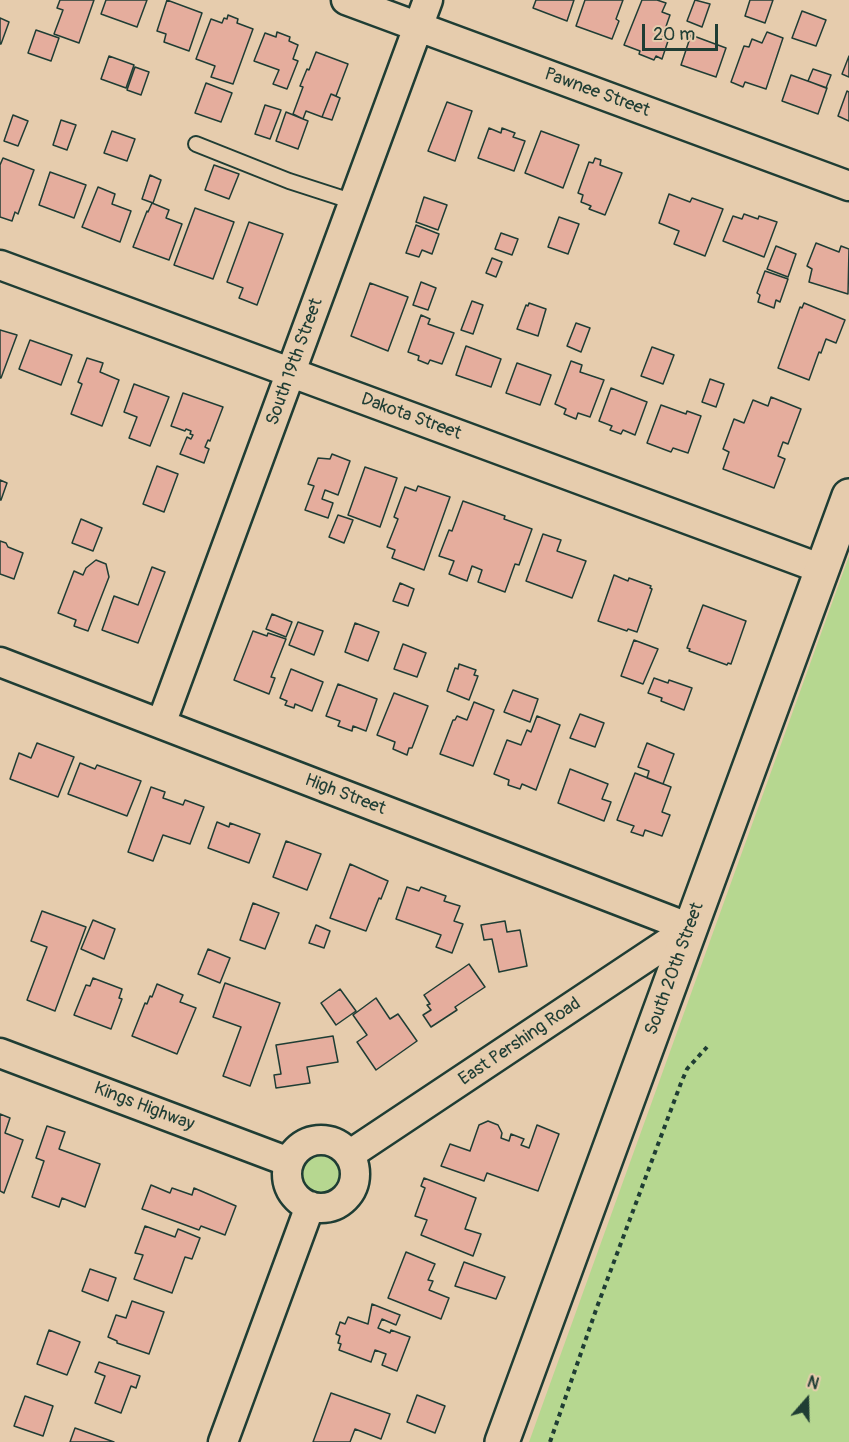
<!DOCTYPE html>
<style>
body{margin:0}
#map{position:relative;width:849px;height:1442px;overflow:hidden;background:#e6ccad;font-family:Pangolin,sans-serif}
canvas{display:block}
.north{position:absolute;left:777px;top:1370px;width:60px;height:60px;-webkit-text-stroke:4px #e6ccad;paint-order:stroke;rotate:20deg;font-size:16px;font-weight:700;line-height:24px;text-align:center;color:#1f3d34}
.north::after{content:'';display:block;margin:auto;width:21px;height:27px;background:#1f3d34;clip-path:polygon(50% 0,100% 100%,50% 72%,0 100%)}
.scale{position:absolute;left:642px;top:24px;width:76px;height:27px;box-sizing:border-box;border:3px solid #1f3d34;border-top:0;padding-left:8px;font-size:18px;line-height:21px;white-space:nowrap;color:#1f3d34;-webkit-text-stroke:4px #e6ccad;paint-order:stroke}
</style>
<div id="map">
<canvas width="849" height="1442"></canvas>
<div class="north">N</div>
<div class="scale">20 m</div>
</div>
<script>
const context = document.querySelector('canvas').getContext('2d');
context.lineJoin = 'round';
function fill(path, color) { context.fillStyle = color; context.fill(path, 'evenodd'); }
function strokePath(path, color, width, dash) { context.strokeStyle = color; context.lineWidth = width; context.lineCap = dash ? 'butt' : 'round'; context.setLineDash(dash || []); context.stroke(path); }
function write(font, color, halo, rows, align = 'center') {
  context.font = font + ' Pangolin,sans-serif'; context.lineWidth = 4.5; context.setLineDash([]); context.textBaseline = 'middle'; context.strokeStyle = halo; context.fillStyle = color; for (const [text, x, y, turn = 0] of rows) {
    context.save(); context.translate(x, y); context.rotate((+turn || 0) * Math.PI / 180); context.textAlign = isNaN(turn) ? turn : align; if (halo) context.strokeText(text, 0, 0); context.fillText(text, 0, 0); context.restore();
  }
}
const green = new Path2D(`
 M849 556V1442H529Z
 M295 1174a25 25 0 1 1 50 0a25 25 0 1 1-50 0Z`);
const building = new Path2D(`
 M60 0H94L79 43 54 34 63 10 57 8Z
 M106 0H147L137 27 101 14Z
 M167 0 202 13 189 51 164 42 166 34 157 31Z
 M536 0H574L567 21 533 8Z
 M585 0H623L616 19 619 21 612 39 576 26Z
 M642 0H657L666 3 662 12 670 15 662 38 668 41 662 59 656 56 654 60 639 54 640 51 624 45Z
 M695 0 710 4 702 27 687 21Z
 M750 0H773L765 23 745 16Z
 M802 11 826 20 816 46 792 38Z
 M228 15 238 19 237 23 253 29 233 84 211 77 215 66 196 59 211 19 222 23 224 18 227 19Z
 M0 18 9 22 1 44H0Z
 M36 30 59 38 51 61 28 53Z
 M277 32 290 37 289 41 298 45 293 59 298 61 287 89 273 84 279 70 254 61 265 33 276 37Z
 M767 32 783 38 766 89 745 82 743 87 731 82 744 46 749 47 752 39 762 43Z
 M691 35 726 48 716 77 681 65Z
 M316 52 348 64 336 96 331 94 322 117 306 111 303 119 293 114 303 87 300 86 307 69 309 70Z
 M109 56 134 65 126 88 101 79Z
 M849 56V77L842 74Z
 M135 67 149 72 141 95 127 90Z
 M813 69 831 75 826 88 808 81Z
 M791 75 827 88 818 114 782 101Z
 M206 83 232 93 221 122 195 113Z
 M847 91 849 92V121L838 116Z
 M331 94 340 98 332 120 322 117Z
 M447 102 472 111 455 161 428 151Z
 M265 105 281 110 270 139 255 134Z
 M286 112 308 121 298 149 276 141Z
 M13 115 28 121 18 146 4 141Z
 M61 120 76 125 67 150 53 145Z
 M489 128 501 133 502 128 515 133 513 137 525 141 514 171 478 158Z
 M112 131 135 139 127 161 104 153Z
 M541 131 579 145 563 188 525 173Z
 M3 158 34 170 18 214 15 212 12 221 0 217V165Z
 M595 158 601 160 600 165 622 173 605 215 589 209 591 206 581 202 583 195 578 193 589 162 593 163Z
 M214 165 239 174 229 199 205 190Z
 M50 172 86 185 74 218 39 205Z
 M150 175 161 180 153 203 142 199Z
 M98 187 115 194 112 204 131 211 120 242 82 227Z
 M669 194 690 202 692 198 723 209 705 256 674 244 679 231 659 223Z
 M424 197 447 205 438 230 416 222Z
 M152 203 169 210 166 218 182 224 169 260 133 247 147 211 148 212Z
 M195 208 234 222 213 279 174 265Z
 M744 214 758 219 759 216 777 222 764 257 723 241 733 216 742 219Z
 M559 217 579 224 568 254 548 247Z
 M249 222 283 234 257 305 239 298 243 288 227 282Z
 M416 225 439 234 432 254 422 250 419 257 406 253Z
 M501 233 518 239 512 255 495 249Z
 M816 243 839 252 841 246 849 249 848 294 809 282 812 269 807 266Z
 M776 246 796 254 788 277 767 269Z
 M492 258 502 262 496 277 486 273Z
 M765 271 788 279 780 302 776 300 774 308 758 302 760 295 757 293Z
 M421 282 436 288 428 310 413 305Z
 M370 283 408 297 388 351 351 336Z
 M472 301 483 305 473 334 461 330Z
 M529 303 546 309 538 336 517 329 526 305 528 306Z
 M804 303 845 320 836 343 826 339 821 353 819 352 809 380 778 368 800 307 802 308Z
 M421 315 430 319 428 324 454 333 442 364 430 360 428 364 418 360 419 356 408 352Z
 M576 323 590 328 581 352 567 346Z
 M0 330 17 335 1 378H0Z
 M30 340 72 355 61 385 19 369Z
 M466 346 501 359 491 387 456 375Z
 M652 347 674 355 663 384 641 376Z
 M87 358 103 363 100 372 119 380 102 426 71 414 82 384 78 382Z
 M571 361 582 365 580 372 604 380 590 417 578 413 576 419 564 414 566 409 555 404Z
 M517 363 551 375 540 405 506 393Z
 M710 379 724 384 716 407 702 402Z
 M134 384 169 397 150 446 129 438 137 417 124 412Z
 M611 388 647 402 635 435 623 430 621 434 610 430 612 426 599 421Z
 M183 393 223 407 210 441 208 440 205 447 209 449 204 463 180 454 187 437 191 439 193 435 190 434 191 431 186 429 185 431 171 426Z
 M771 397 801 409 788 444 783 442 778 456 785 459 774 488 723 469 729 452 723 449 734 419 744 423 753 400 768 406Z
 M661 405 686 414 687 411 701 416 688 453 673 448 671 452 647 443Z
 M332 454 350 461 338 495 325 490 322 499 333 503 328 518 305 510 314 486 308 484 318 458 330 459Z
 M157 466 178 474 164 512 143 504Z
 M365 467 397 478 380 527 348 515Z
 M0 480 7 483 1 500H0Z
 M418 486 450 497 424 570 392 558 395 550 387 547 398 519 394 517 405 487 416 491Z
 M463 501 505 516 504 519 532 529 519 565 515 564 505 592 478 582 482 570 472 566 467 581 449 574 454 561 439 556 449 530 452 531Z
 M338 515 353 520 344 543 329 537Z
 M81 519 102 528 93 551 72 543Z
 M543 534 561 540 557 551 586 561 572 598 526 581Z
 M0 541 6 543 8 547 23 553 14 579 0 574Z
 M96 560 106 564 109 577 88 631 74 626 76 620 58 613 74 571 83 575 86 568Z
 M152 567 165 572 138 643 102 630 114 596 138 605Z
 M614 575 628 581 629 578 651 586 650 588 652 589 637 632 628 629 627 631 598 621Z
 M400 583 414 589 408 606 393 601Z
 M703 605 746 621 731 664 728 663 727 665 689 651 690 649 687 648Z
 M272 614 292 622 286 637 266 629Z
 M298 622 323 631 314 655 289 645Z
 M355 623 379 632 368 661 345 652Z
 M253 631 267 636 268 633 286 639 271 677 275 678 269 694 234 680Z
 M634 640 658 649 643 684 621 676Z
 M403 644 426 653 417 677 394 669Z
 M459 664 476 670 474 675 478 676 469 700 447 691 455 668 458 669Z
 M291 669 323 682 312 711 295 704 294 708 285 705 287 701 280 698Z
 M654 678 668 683 669 680 692 688 684 710 661 701 662 698 648 693Z
 M338 684 377 699 366 731 353 726 352 731 338 726 340 721 326 716Z
 M513 690 538 699 530 722 504 712Z
 M394 693 428 706 412 748H409L407 755 393 749 395 742 377 735Z
 M474 702 494 710 473 766 440 754 453 720H455L457 716 467 720Z
 M580 714 604 723 595 747 570 738Z
 M537 716 560 725 536 790 522 784 520 789 508 785 509 780 494 774 507 740 521 745 527 730 531 732Z
 M37 743 74 757 58 797 10 779 19 753 31 758Z
 M647 743 674 754 663 784 647 778 649 771 638 767Z
 M80 763 95 769 97 765 141 781 127 816 68 794Z
 M570 769 608 784 602 799 611 802 604 821 558 803Z
 M635 773 671 787 662 812 670 815 662 836 645 830 643 836 631 832 634 826 617 820Z
 M151 787 165 792 163 798 183 805 185 800 204 807 190 844 163 835 153 861 128 852Z
 M217 822 229 827 230 823 260 834 249 863 208 848Z
 M286 841 321 854 307 890 273 877Z
 M350 864 388 881 381 899 379 898 366 931 330 918Z
 M407 887 419 891 421 887 446 896 444 901 460 906 454 921 463 924 452 953 436 947 441 935 396 919Z
 M253 903 279 913 265 949 240 940Z
 M42 911 86 927 55 1011 27 1000 47 947 31 941Z
 M93 920 115 929 104 959 81 949Z
 M505 921 507 932 520 930 527 966 499 972 492 939 484 940 481 925Z
 M316 925 330 931 324 948 309 943Z
 M208 949 230 958 220 983 198 974Z
 M469 964 485 987 455 1007 457 1010 431 1027 423 1015 431 1010 427 1005 430 1004 424 995Z
 M93 978 122 989 119 998 122 999 111 1029 74 1015 86 985 90 986Z
 M225 983 280 1003 250 1086 223 1076 241 1027 213 1017Z
 M157 984 183 995 180 1002 196 1008 177 1054 132 1036 145 1003 147 1004 150 996 152 997Z
 M340 989 356 1011 336 1025 321 1003Z
 M376 998 390 1019 398 1014 417 1041 376 1070 357 1042 367 1035 353 1015Z
 M333 1036 338 1062 307 1067 310 1083 276 1088 274 1075 281 1074 276 1045Z
 M0 1114 10 1118 5 1133 23 1140 4 1193 0 1191Z
 M488 1121 498 1125 502 1133 501 1138 509 1141 511 1134 524 1139 521 1145 529 1148 537 1125 559 1134 538 1191 487 1173 484 1181 441 1166 450 1144 470 1151 479 1125Z
 M47 1126 65 1132 59 1149 100 1164 85 1207 62 1198 59 1207 32 1197 44 1161 36 1158Z
 M424 1178 476 1198 465 1229 481 1234 473 1256 421 1235 427 1220 415 1216 425 1188 421 1186Z
 M151 1185 170 1193 172 1188 192 1195 194 1188 236 1206 225 1235 201 1226 199 1230 142 1209Z
 M145 1226 175 1237 178 1229 200 1238 192 1259 185 1257 172 1293 134 1279 143 1255 135 1253Z
 M406 1252 435 1264 428 1280 433 1281 429 1290 449 1298 441 1319 388 1298Z
 M464 1262 505 1277 496 1299 455 1286Z
 M90 1269 116 1278 108 1301 82 1291Z
 M132 1301 164 1312 149 1354 117 1343V1341L108 1337 116 1315 126 1318Z
 M372 1304 400 1315 396 1325 382 1319 378 1328 390 1333 391 1330 410 1337 397 1371 382 1365 386 1354 375 1350 371 1362 339 1350 341 1344 338 1343 340 1336 336 1334 340 1322 345 1324 348 1317 368 1324Z
 M49 1330 80 1342 67 1375 37 1364Z
 M99 1362 140 1376 136 1388 131 1386 121 1413 95 1403 105 1376 95 1372Z
 M331 1393 390 1414 381 1439 355 1429 350 1442H313Z
 M417 1395 445 1406 435 1433 407 1422Z
 M25 1396 53 1406 43 1436 14 1426Z
 M75 1428 114 1442H70Z`);
const path = new Path2D(`
 M550 1442 597 1307 681 1083 687 1069 707 1047`);
const service = new Path2D(`
 M196 144 289 181 354 202`);
const minor = new Path2D(`
 M346 0 849 186
 M0 265 822 569
 M0 662 690 928
 M161 724 428 0
 M0 1053 289 1162
 M287 1174a34 34 0 1 1 68 0a34 34 0 1 1-68 0Z
 M349 1155 690 928
 M223 1442 310 1206`);
const tertiary = new Path2D(`
 M502 1442 849 496`);
const streetNames = [
 ["Pawnee Street",597,93,20],
 ["South 19th Street",295,362,-70],
 ["Dakota Street",411,417,20],
 ["High Street",345,795,21],
 ["South 20th Street",675,969,-70],
 ["East Pershing Road",520,1042,-34],
 ["Kings Highway",144,1107,21]
];
fill(green, '#b6d790');
fill(building, '#e5ad9d');
strokePath(building, '#1f3d34', 1.5);
strokePath(service, '#1f3d34', 18);
strokePath(minor, '#1f3d34', 33);
strokePath(tertiary, '#1f3d34', 38);
strokePath(path, '#1f3d34', 4, [4.5, 4.5]);
strokePath(service, '#e6ccad', 14);
strokePath(minor, '#e6ccad', 28);
strokePath(tertiary, '#e6ccad', 33);
write('18px', '#1f3d34', '#e6ccad', streetNames);
</script>
